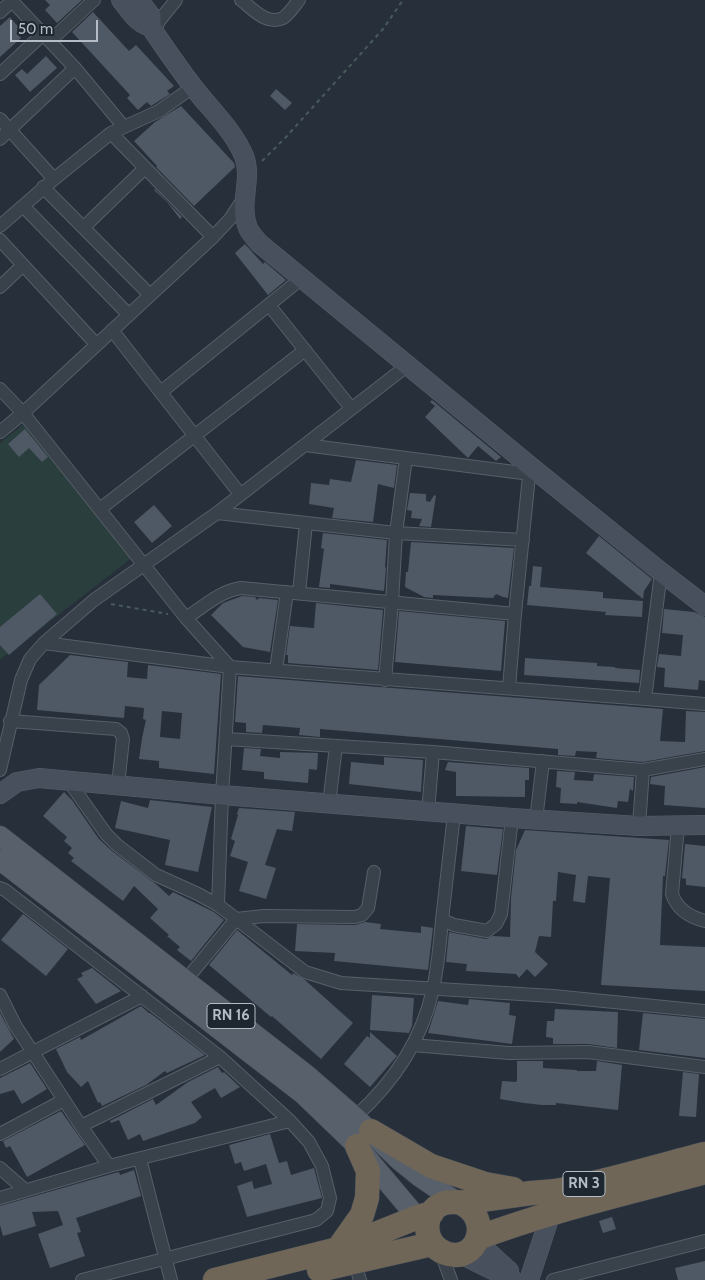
<!DOCTYPE html>
<style>
body{margin:0}
#map{position:relative;width:705px;height:1280px;overflow:hidden;background:#262f3a;font-family:Cabin,sans-serif}
canvas{display:block}
.scale{position:absolute;left:10px;top:20px;width:88px;height:22px;box-sizing:border-box;border:2px solid #b5bcc6;border-top:0;padding-left:6px;font-size:15px;line-height:18px;white-space:nowrap;color:#b5bcc6;-webkit-text-stroke:4px #1e2630;paint-order:stroke}
</style>
<div id="map">
<canvas width="705" height="1280"></canvas>
<div class="scale">50 m</div>
</div>
<script>
const context = document.querySelector('canvas').getContext('2d');
context.lineJoin = 'round';
function fill(path, color) { context.fillStyle = color; context.fill(path, 'evenodd'); }
function strokePath(path, color, width, dash) { context.strokeStyle = color; context.lineWidth = width; context.lineCap = dash ? 'butt' : 'round'; context.setLineDash(dash || []); context.stroke(path); }
function write(font, color, halo, rows, align = 'center') {
  context.font = font + ' Cabin,sans-serif'; context.lineWidth = 5; context.setLineDash([]); context.textBaseline = 'middle'; context.strokeStyle = halo; context.fillStyle = color; for (const [text, x, y, turn = 0] of rows) {
    context.save(); context.translate(x, y); context.rotate((+turn || 0) * Math.PI / 180); context.textAlign = isNaN(turn) ? turn : align; if (halo) context.strokeText(text, 0, 0); context.fillText(text, 0, 0); context.restore();
  }
}
const green = new Path2D(`
 M26 422 132 558 0 660V443Z`);
const building = new Path2D(`
 M45 0H82L57 23 45 10 50 5Z
 M93 12 129 51 136 45 174 86 167 91 170 94 151 106 147 102 138 110 127 98 130 95 72 32Z
 M10 17 21 30 17 34 21 38 0 57V26Z
 M46 56 57 68 30 92 15 75 22 69 27 74Z
 M276 89 292 103 285 110 270 96Z
 M181 106 234 163 235 167 194 206 156 167 157 166 134 141 155 122Z
 M155 189 182 217 180 219 167 202 154 190Z
 M245 244 263 264 265 262 286 280 268 295 235 253Z
 M432 400 501 457 496 461 478 446 468 458 425 417 435 406 430 402Z
 M25 429 48 457 42 462 29 448 19 457 8 444Z
 M356 460 397 465 394 488 378 484 373 522 332 518 334 508 309 504 311 483 329 485 330 479 351 482Z
 M410 493 426 494V501L430 502 434 495 436 496 431 527 419 526 422 519 411 518 412 511 407 510Z
 M154 505 172 526 152 543 134 522Z
 M323 533 387 540 385 567 386 568 384 591 330 584V588L319 587 324 549 321 548Z
 M599 536 652 579 644 591 643 599 586 553Z
 M411 542 514 548 508 598 503 597 496 594 493 598 433 595V598L424 597 405 587 406 572H408Z
 M533 566 542 567 540 587 603 592V598L643 601 642 617 605 615 606 612 527 605 529 586H531Z
 M40 594 57 614 9 655 0 645V627Z
 M242 596 255 597 257 600 259 598 278 600 270 652 243 647 211 615 223 603Z
 M316 603 383 610 378 670 288 663V655H286L290 626 314 628Z
 M664 609 694 612 705 617V681L699 680 698 690 664 687 665 668 657 667 659 654 681 656 683 635 662 633Z
 M399 611 505 621 501 671 395 662Z
 M70 655 128 662 127 677 147 679 148 665 221 674 214 774 159 768V761L139 759 142 738 146 720 143 719 144 708 125 706 124 718 37 710 39 685ZM162 711 182 713 180 739 160 737Z
 M525 658 597 663V666L615 667V668L640 670 639 683 524 675Z
 M238 676 663 709 660 741 685 742 686 711 705 712V751L643 762 596 758 597 752 576 751 575 756 558 755V749L320 729V737L299 735 300 728 263 725 262 733 246 732V723L235 722Z
 M244 748 261 749 260 756 280 758V752L318 753 317 770 309 769 308 783 264 779V772L242 770Z
 M384 757 423 760 421 792 349 784 351 762 384 765Z
 M448 762 529 768V780H525V797L456 796V772L445 770Z
 M705 767V808L664 805 665 786 650 784 651 777Z
 M557 771 575 772 574 780 593 781 594 774 634 777 633 791 630 789 628 802 618 801 617 808 577 802V804L560 803 561 788 556 787Z
 M64 792 72 800 99 839 112 851 156 884 169 896 173 892 214 912 224 920 191 961 177 950 180 947 167 936 169 935 150 918 158 909 134 886 123 901 71 861 74 858 68 853 72 848 64 841 67 837 43 816Z
 M150 800 212 807 198 872 165 865 170 840 115 828 121 801 148 808Z
 M239 808 295 812 292 831 277 829 265 865 276 868 266 899 239 891 248 862 230 856 235 841 231 839 238 815 237 814Z
 M466 826 503 829 497 875 461 871Z
 M525 830 669 840 665 876H663L660 945 705 947V991L601 985 610 878 588 876 585 903 573 901 576 875 558 872 556 901H553L551 937 539 936 535 952 548 964 535 977 527 969 519 978 516 974 466 971 467 964 446 962 449 932 486 939 493 936 510 937 511 898 516 850Z
 M685 844 705 846V887L686 885V879L682 878Z
 M23 914 68 949 46 976 1 940Z
 M365 922 381 924 380 929 421 933V926L433 928 428 970 334 961 335 953 295 951 297 924 355 925Z
 M237 930 292 975 293 973 305 980 353 1023 321 1059 272 1016 271 1017 209 965Z
 M92 968 121 991 96 1004 77 979 83 976 81 973Z
 M372 995 414 998 412 1026 409 1033 370 1030Z
 M469 999 510 1003 509 1015 516 1016 512 1044 428 1033 438 1001 468 1005Z
 M141 1006 149 1013H150L205 1055 167 1073 165 1071 146 1085 102 1106 100 1102 98 1103 88 1081 81 1087 67 1072 56 1049 80 1037 81 1040Z
 M555 1009 618 1012 617 1048 588 1044H553V1038L546 1037 547 1021H554Z
 M0 1013 14 1039 0 1052Z
 M643 1013 705 1019V1058L639 1050Z
 M370 1032 397 1056 370 1087 344 1064 367 1036 370 1038Z
 M517 1061H543V1068L577 1070V1071H596L597 1061 622 1065 618 1110 556 1103V1105H542L524 1103 500 1099 502 1081 516 1082 517 1080Z
 M30 1063 47 1089 22 1104 14 1090 0 1094V1078Z
 M218 1067 222 1073 224 1072 240 1087 221 1098 215 1088 191 1102 202 1117 195 1123 143 1141 140 1134 128 1140 119 1120 111 1123 110 1121 153 1099 156 1105 188 1082Z
 M683 1072 699 1074 696 1117 679 1116Z
 M61 1111 85 1145 27 1177 10 1146 6 1148 3 1141Z
 M270 1134 279 1163 287 1161 291 1175 314 1168 322 1198 247 1217 237 1186 252 1181 254 1189 272 1184 266 1164 244 1171 241 1162 235 1164 229 1145Z
 M134 1170 141 1196 76 1218 81 1232 77 1233 85 1256 50 1268 38 1234 63 1225 58 1211 32 1212 36 1226 3 1236 0 1225V1206L111 1174 119 1172 120 1175Z
 M612 1217 616 1229 603 1233 599 1221Z
 M705 1261V1280H678L675 1268Z`);
const path = new Path2D(`
 M262 161 286 137 383 29 403 0
 M111 604 168 614`);
const street = new Path2D(`
 M11 0 75 68 124 127
 M241 0C253 9 267 26 283 18 289 14 295 5 299 0
 M0 12 12 1
 M154 32 159 21 176 0
 M50 41 94 0
 M0 74 43 34
 M0 119 54 179
 M111 133 213 237
 M0 139 75 68
 M43 187 150 295
 M23 206 129 315
 M0 226 54 179 111 133 159 111 193 87
 M84 227 145 168
 M0 240 96 344
 M0 287 23 265
 M269 305 351 408
 M112 330 240 494
 M0 389 23 413 186 618 230 667 222 795 218 905
 M161 392 302 278
 M0 432 23 413 213 237 230 219 244 198
 M305 445 530 474
 M100 509 305 350
 M217 513 396 533 523 540
 M299 593 306 523
 M186 618C203 607 220 591 241 588L515 614
 M44 643 230 667 645 699 661 572
 M276 670 287 592
 M385 680 392 602 396 533 406 458
 M509 688 515 614 530 466
 M645 699 705 704
 M10 721 116 729 121 733 123 739 118 785
 M226 739 433 752 643 770 705 759
 M0 770 21 680 30 659 44 643 94 600 217 513 408 365
 M68 780 106 834 117 845 156 875 198 894 218 905 305 972 341 983 553 996 705 1011
 M329 804 336 746
 M428 812 433 752
 M454 814 442 920 454 925 487 931 496 924 501 914 512 818
 M536 820 543 761
 M639 826 643 770
 M678 826 672 894C677 909 689 917 705 921
 M0 888 5 890 220 1057 290 1121 309 1142 322 1166 330 1198 327 1211 316 1220 82 1280
 M186 980 236 919 264 916 355 917 362 915 368 908 374 872
 M0 995 15 1025 81 1126 109 1166
 M412 1045 509 1053 588 1052 705 1067
 M0 1069 142 996
 M355 1117C394 1082 422 1040 433 989 438 966 440 943 442 920
 M81 1126 220 1057
 M0 1134 64 1100
 M140 1159 171 1280
 M0 1168 25 1190
 M0 1198 109 1166 290 1121
 M440 1250 451 1280
 M354 1261 360 1280
 M553 1280 705 1241`);
const secondary = new Path2D(`
 M121 0C130 11 137 24 151 27
 M139 0 151 16V27L154 32C167 51 180 70 194 88 211 110 233 130 244 156 253 179 238 204 248 228 250 233 255 238 259 243L530 466 661 572 705 606
 M0 794 17 782 39 778 222 795 512 818 639 826 705 825
 M476 1241 509 1271
 M460 1254 513 1280
 M529 1280 551 1213`);
const primary = new Path2D(`
 M0 836 308 1076 355 1117 399 1160 420 1177 457 1202
 M0 860 303 1094 357 1146 426 1228`);
const highway = new Path2D(`
 M371 1131 431 1166 485 1184 513 1189
 M461 1203C494 1219 477 1265 445 1253 422 1244 421 1211 444 1203 452 1201 459 1203 467 1202 488 1199 510 1196 531 1193 541 1192 551 1192 561 1190 610 1181 657 1166 705 1154
 M478 1238C552 1210 629 1193 705 1172
 M338 1249 362 1215 367 1198 368 1171 357 1146
 M319 1270 432 1244
 M215 1280 338 1249 418 1217 432 1213`);
const shields = [
 [231,1016,48],
 [584,1184,42]
];
const shieldNames = [
 ["RN 16",231,1016],
 ["RN 3",584,1184]
];
fill(green, '#2a3e3e');
fill(building, '#4f5865');
strokePath(street, '#575f69', 14);
strokePath(secondary, '#575f69', 20);
strokePath(primary, '#424a54', 21);
strokePath(highway, '#444c56', 25);
strokePath(path, '#495a5d', 2, [4, 4]);
strokePath(street, '#39414b', 12);
strokePath(secondary, '#48505d', 19);
strokePath(primary, '#57606b', 20);
strokePath(highway, '#706657', 24);
for (const [x, y, w] of shields) { const box = new Path2D(); box.roundRect(x - w / 2, y - 12.5, w, 25, 4); context.fillStyle = '#1e2630'; context.fill(box); strokePath(box, '#b5bcc6', 1); }
write('bold 15px', '#b5bcc6', null, shieldNames);
</script>
